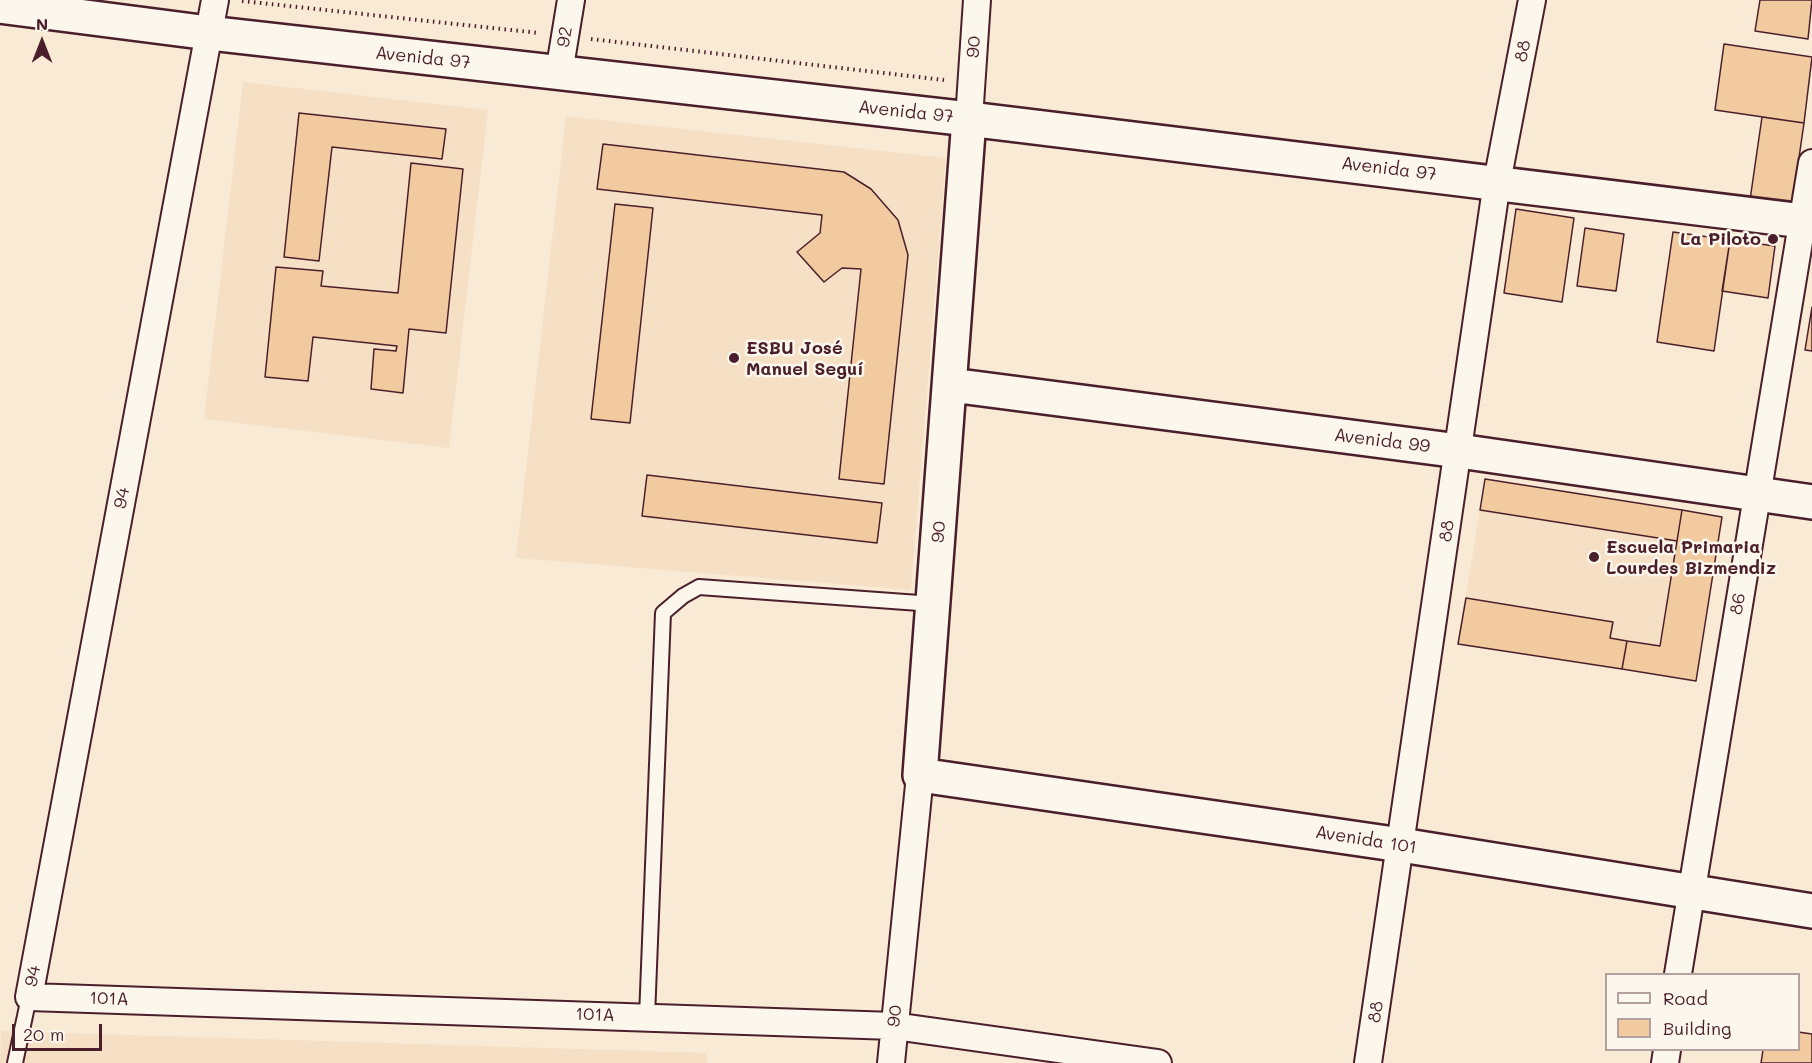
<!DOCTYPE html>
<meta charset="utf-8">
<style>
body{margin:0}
#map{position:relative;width:1812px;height:1063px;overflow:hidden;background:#f8ead5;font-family:Mali,sans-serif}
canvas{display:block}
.legend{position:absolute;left:1605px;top:973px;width:195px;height:78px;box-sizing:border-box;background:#fbf7ec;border:2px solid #b4a19f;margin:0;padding:8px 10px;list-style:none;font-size:18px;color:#4a1f2b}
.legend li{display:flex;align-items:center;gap:12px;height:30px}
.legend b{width:30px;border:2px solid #b4a19f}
.north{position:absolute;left:12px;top:12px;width:60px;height:60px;-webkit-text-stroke:4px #fbf7ec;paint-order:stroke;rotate:0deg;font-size:16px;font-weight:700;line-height:24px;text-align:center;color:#4a1f2b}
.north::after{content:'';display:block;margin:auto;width:21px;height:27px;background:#4a1f2b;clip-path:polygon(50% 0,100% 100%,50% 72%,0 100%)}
.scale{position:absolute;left:12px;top:1024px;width:90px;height:27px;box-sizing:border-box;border:3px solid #4a1f2b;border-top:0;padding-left:8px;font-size:18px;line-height:21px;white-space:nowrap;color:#4a1f2b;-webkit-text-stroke:4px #fbf7ec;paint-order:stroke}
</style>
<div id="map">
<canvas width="1812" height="1063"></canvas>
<ul class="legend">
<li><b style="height:8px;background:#fbf7ec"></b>Road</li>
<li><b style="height:16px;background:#f1caa0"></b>Building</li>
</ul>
<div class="north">N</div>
<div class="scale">20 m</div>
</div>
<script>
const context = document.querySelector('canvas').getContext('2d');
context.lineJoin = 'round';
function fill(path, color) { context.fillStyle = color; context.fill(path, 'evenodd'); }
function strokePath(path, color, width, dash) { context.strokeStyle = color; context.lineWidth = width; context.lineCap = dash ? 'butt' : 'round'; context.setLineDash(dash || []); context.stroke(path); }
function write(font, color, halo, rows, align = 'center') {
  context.font = font + ' Mali,sans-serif'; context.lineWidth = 5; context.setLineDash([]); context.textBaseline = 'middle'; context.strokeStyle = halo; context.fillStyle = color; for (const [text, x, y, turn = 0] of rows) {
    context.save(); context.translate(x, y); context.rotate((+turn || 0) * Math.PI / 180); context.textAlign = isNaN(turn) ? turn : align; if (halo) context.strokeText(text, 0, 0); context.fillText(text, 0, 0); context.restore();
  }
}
const built = new Path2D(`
 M243 82 488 110 449 448 204 419Z
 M566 116 946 158 911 590 516 558Z
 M1485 479 1722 517 1696 681 1458 644Z
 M1 1031 707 1053V1063H0Z`);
const building = new Path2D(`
 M1760 0H1812L1808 39 1755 31Z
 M1724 44 1812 57 1804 123 1715 110Z
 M299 113 446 129 442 159 332 147 319 261 284 257Z
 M1762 117 1804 123 1792 206 1750 200Z
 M603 144 844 172 871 189 898 220 908 255 884 484 839 479 861 269 842 268 824 282 797 252 820 233 822 215 597 189Z
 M411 163 463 169 446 333 409 329 403 393 371 389 374 349 396 351 397 346 313 337 308 381 265 377 276 267 323 271 321 286 398 293Z
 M615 204 653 208 630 423 591 419Z
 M1516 209 1574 218 1562 302 1504 293Z
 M1585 228 1624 234 1616 291 1577 286Z
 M1673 232 1730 240 1714 351 1657 342Z
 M1730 240 1775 246 1768 298 1722 291Z
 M1812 307V351L1805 350Z
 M647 475 882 503 877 543 642 516Z
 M1485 479 1682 510 1677 541 1480 510Z
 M1682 510 1722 517 1696 681 1622 669 1627 641 1660 646Z
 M1466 598 1613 622 1610 638 1627 641 1622 669 1458 644Z
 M1798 1032 1812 1034V1063H1761L1763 1050H1798Z`);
const path = new Path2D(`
 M242 1 539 33
 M591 39 944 80`);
const lane = new Path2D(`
 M647 1017 663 613 683 596 699 587 933 604
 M15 1063 29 997`);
const street = new Path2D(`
 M215 0 29 997 894 1026 1158 1063
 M559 73 571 0
 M969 119 977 0
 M1678 974 1812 163
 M891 1063 920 775
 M1368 1063 1497 182 1532 0
 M1665 1063 1667 1050`);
const secondary = new Path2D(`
 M0 6 209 33 969 119 1812 222
 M969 119 920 775 1401 845 1812 911
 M951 385 1459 451 1812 502`);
const markers = [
 [1773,239,6,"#4a1f2b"],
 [734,358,6,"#4a1f2b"],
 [1594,557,6,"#4a1f2b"]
];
const streetNames = [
 ["92",565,37,-81],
 ["90",974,47,-86],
 ["88",1523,51,-79],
 ["Avenida 97",423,58,6],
 ["Avenida 97",906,112,6],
 ["Avenida 97",1389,169,7],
 ["Avenida 99",1382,441,7],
 ["94",122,498,-79],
 ["88",1447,531,-82],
 ["90",939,532,-85],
 ["86",1738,604,-81],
 ["Avenida 101",1366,840,9],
 ["94",33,976,-79],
 ["101A",109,999,2],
 ["88",1376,1012,-81],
 ["101A",595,1015,2],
 ["90",895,1016,-84]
];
const poiNames = [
 ["La Piloto",1761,239,"right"],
 ["ESBU José",746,348],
 ["Manuel Seguí",746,369],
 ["Escuela Primaria",1606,547],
 ["Lourdes Bizmendiz",1606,568]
];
fill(built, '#f6e0c5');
fill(building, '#f1caa0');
strokePath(building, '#4a1f2b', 1.5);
strokePath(lane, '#4a1f2b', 18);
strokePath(street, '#4a1f2b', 30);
strokePath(secondary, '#4a1f2b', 38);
strokePath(path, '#4a1f2b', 4, [1.5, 4.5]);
strokePath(lane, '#fbf7ec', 14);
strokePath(street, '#fbf7ec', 26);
strokePath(secondary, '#fbf7ec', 33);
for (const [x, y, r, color] of markers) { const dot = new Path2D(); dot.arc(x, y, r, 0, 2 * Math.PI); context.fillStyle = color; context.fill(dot); strokePath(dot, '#fbf7ec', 2); }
write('18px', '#4a1f2b', '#fbf7ec', streetNames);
write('bold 18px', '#4a1f2b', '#fbf7ec', poiNames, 'left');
</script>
